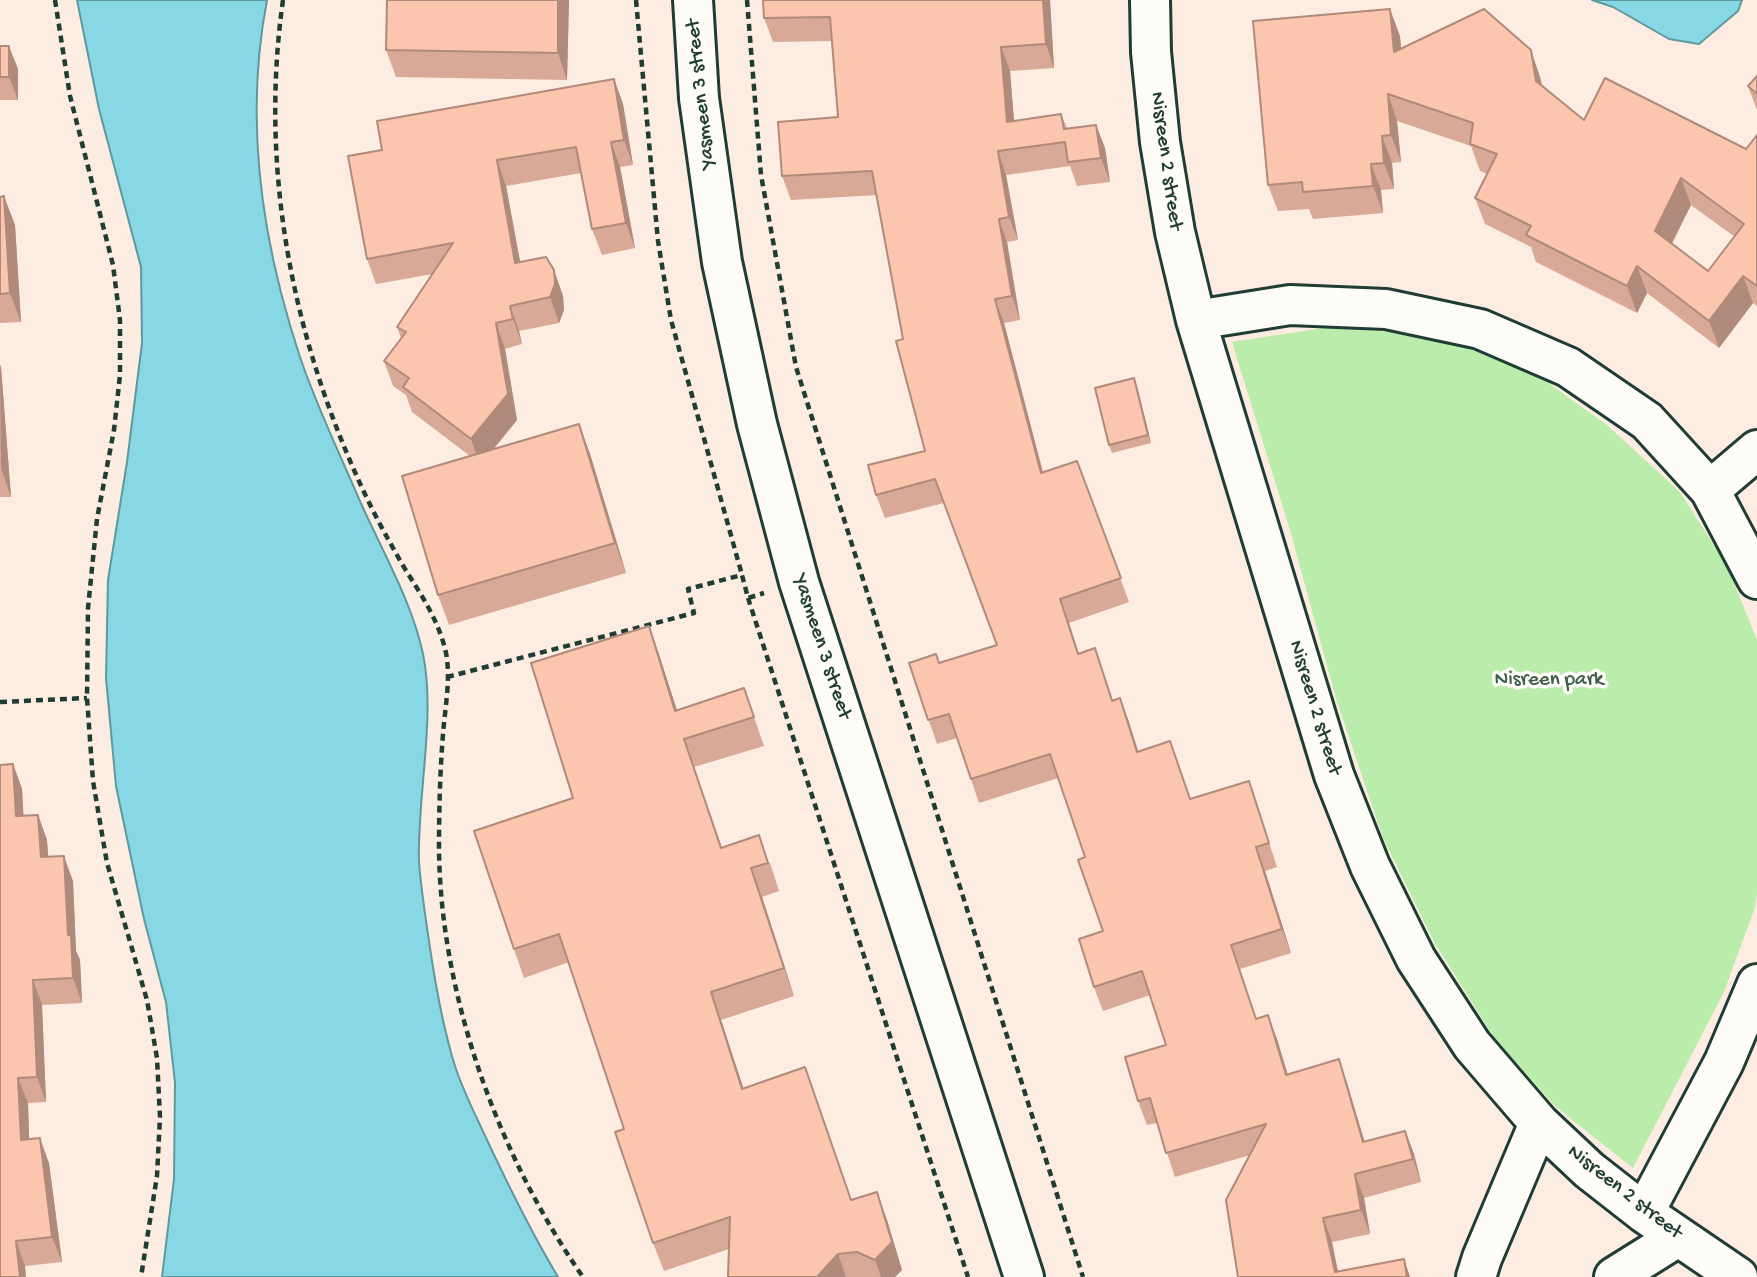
<!DOCTYPE html>
<style>
body{margin:0}
canvas{display:block;background:#fcece1}
</style>
<canvas width="1757" height="1277"></canvas>
<script>
const context = document.querySelector('canvas').getContext('2d');
context.lineJoin = 'round';
function fill(path, color) { context.fillStyle = color; context.fill(path, 'evenodd'); }
function strokePath(path, color, width, dash) { context.strokeStyle = color; context.lineWidth = width; context.lineCap = dash ? 'butt' : 'round'; context.setLineDash(dash || []); context.stroke(path); }
function write(font, color, halo, rows, align = 'center') {
  context.font = font + ' "Gochi Hand",sans-serif'; context.lineWidth = 7; context.setLineDash([]); context.textBaseline = 'middle'; context.strokeStyle = halo; context.fillStyle = color; for (const [text, x, y, turn = 0] of rows) {
    context.save(); context.translate(x, y); context.rotate((+turn || 0) * Math.PI / 180); context.textAlign = isNaN(turn) ? turn : align; if (halo) context.strokeText(text, 0, 0); context.fillText(text, 0, 0); context.restore();
  }
}
const green = new Path2D(`
 M1330 327 1426 335 1518 361 1607 425 1680 492 1727 566 1757 640V894L1755 907 1724 992 1633 1168 1556 1107 1495 1039 1434 942 1383 838 1336 699 1290 530 1232 342Z`);
const water = new Path2D(`
 M77 0H267C244 119 262 243 300 357 316 405 339 452 359 499 381 549 412 601 423 654 436 717 417 796 419 862 421 890 426 920 430 948 436 988 443 1028 455 1066 463 1091 476 1116 487 1140 509 1187 531 1232 558 1277H162L174 1179 175 1083 166 1002 144 919 116 786 106 678 108 580 127 462 142 343 141 267 99 109Z
 M1592 0H1742L1738 11 1699 44 1669 39 1613 7Z`);
const path = new Path2D(`
 M55 0 70 96 113 265 120 320V375L114 430 97 519 88 608 87 698 93 781 107 863 147 1000 157 1058 160 1117 157 1176 141 1277
 M283 0C259 169 292 338 364 492 376 518 390 543 405 569 422 596 439 621 446 653 451 678 445 708 443 734 440 772 439 810 439 848 440 995 499 1157 583 1277
 M636 0 658 241 671 320 742 575
 M747 0 761 175 796 367 1083 1277
 M748 598 968 1277
 M447 677 694 613 688 589 742 575 748 598 764 593
 M0 702 87 698`);
const minor = new Path2D(`
 M693 0 699 98 722 262 757 424 799 582 1024 1277
 M1150 0 1151 52 1160 142 1175 232 1196 320 1334 775 1370 866 1416 959 1472 1045 1539 1123 1589 1170 1644 1213 1738 1277
 M1196 320 1290 305 1386 309 1480 329 1568 367 1647 421 1710 490 1757 579
 M1710 490 1757 450
 M1644 1213 1724 1062 1757 984
 M1476 1277 1482 1258 1539 1123
 M1614 1277 1678 1237`);
const wall = new Path2D(`
 M387 0H569L567 80 396 77 386 50Z
 M763 0H1050L1054 68 1010 71 1014 121 1061 114 1067 128 1096 125 1105 148 1110 182 1077 186 1070 166 1006 175 1018 240 1007 242 1020 320 1004 323 1043 472 1077 461 1129 602 1069 623 1079 654 1095 648 1113 700 1120 698 1138 752 1191 799 1249 781 1277 867 1265 871 1291 953 1240 969 1256 1019 1277 1039 1287 1074 1347 1083 1364 1142 1405 1131 1414 1154 1421 1182 1364 1198 1370 1234 1332 1242 1338 1272 1404 1259 1410 1277H1238L1250 1155 1175 1177 1157 1123 1147 1125 1138 1101 1166 1045 1150 995 1103 1011 1094 987 1103 931 1085 857 1058 778 979 803 957 738 937 744 909 663H940L997 645 944 503 885 518 876 495 925 451 903 339 877 195 791 200 782 176 838 117 832 41 773 42 764 18Z
 M1400 36 1401 49 1540 77 1542 85 1584 120 1746 149 1757 135V306L1753 303 1719 348 1647 293 1637 313 1536 262 1531 247 1485 224 1475 198 1487 174 1480 171 1471 146 1397 121 1401 162 1392 163 1394 189 1381 190 1383 213 1313 219 1309 209 1278 211 1268 185ZM1691 205 1735 237 1708 271 1672 244Z
 M0 46 18 69V100H0Z
 M1757 76V110L1748 86Z
 M614 79 623 104 633 165 620 167 635 248 602 255 592 229 581 173 506 186 520 262 554 270 563 296 564 310 559 323 519 331 522 344 505 349 517 420 493 450 579 424 590 454 626 573 449 625 438 595 470 456 412 412 406 395 393 386 384 361 401 338 397 327 433 274 376 284 367 259 382 150Z
 M0 197 15 225 21 322 0 323Z
 M0 365 1 367 11 497H0Z
 M1137 386 1151 443 1112 453 1109 445Z
 M649 626 677 710 744 688 764 746 694 767 722 848 770 863 779 891 762 897 794 996 721 1020 743 1088 851 1200 887 1220 902 1270 895 1277H728L729 1249 664 1271 653 1243 624 1129 569 962 524 978 514 949 573 798Z
 M13 764 22 789 23 815H38L47 840 48 857 73 881 76 951 80 960 82 1003 42 1005 46 1102 28 1103 29 1139 49 1163 62 1262 25 1266 0 1277Z`);
const shadedWall = new Path2D(`
 M558 0H569L567 80 558 53Z
 M1043 0H1050L1054 68 1046 44Z
 M1390 9 1400 36 1404 79 1394 52Z
 M9 46 18 69V100L9 77Z
 M1001 47 1010 71 1016 146 1007 122Z
 M1531 50 1540 77 1546 107 1536 81Z
 M614 79 623 104 633 165 624 140Z
 M1388 94 1397 121 1401 162 1391 135Z
 M1096 125 1105 148 1110 182 1101 158Z
 M1382 136 1392 163 1394 189 1384 163Z
 M611 142 620 167 635 248 626 223Z
 M998 151 1006 175 1018 240 1009 217Z
 M497 160 506 186 525 288 515 263Z
 M1371 164 1381 190 1383 213 1373 186Z
 M1681 178 1691 205 1664 258 1655 231Z
 M4 196 15 225 21 322 10 293Z
 M999 219 1007 242 1020 320 1012 296Z
 M1637 266 1647 293 1637 313 1627 286Z
 M554 270 563 296 564 310 559 323 550 297Z
 M1743 276 1753 303 1719 348 1709 321Z
 M995 299 1004 323 1049 497 1041 473Z
 M510 306 519 331 522 344 513 319Z
 M496 323 505 349 517 420 480 465 471 439Z
 M0 365 1 367 11 497 1 468Z
 M1134 378 1137 386 1151 443 1148 435Z
 M579 424 590 454 626 573 615 543Z
 M1060 599 1069 623 1086 678 1078 654Z
 M649 626 659 654 686 739 675 711Z
 M1120 698 1129 722 1146 776 1137 752Z
 M13 764 22 789 25 841 16 816Z
 M38 815 47 840 50 882 41 857Z
 M1256 847 1265 871 1291 953 1282 929Z
 M64 856 73 881 76 951 80 960 82 1003 73 978 68 935Z
 M751 868 762 897 794 996 784 968Z
 M33 980 42 1005 46 1102 37 1077Z
 M711 992 721 1020 753 1117 742 1089Z
 M1268 1015 1277 1039 1295 1098 1286 1075Z
 M1339 1059 1347 1083 1372 1166 1363 1142Z
 M18 1078 28 1103 30 1165 21 1140Z
 M1405 1131 1414 1154 1421 1182 1413 1159Z
 M40 1138 49 1163 62 1262 52 1237Z
 M1355 1174 1364 1198 1370 1234 1361 1210Z
 M877 1192 887 1220 902 1270 895 1277H881L875 1260Z
 M1323 1218 1332 1242 1339 1277 1335 1272Z
 M16 1241 25 1266 26 1277H20Z
 M838 1254 846 1277H817L816 1276Z
 M1404 1259 1410 1277H1407Z`);
const building = new Path2D(`
 M387 0H558V53L386 50Z
 M763 0H1043L1046 44 1001 47 1007 122 1061 114 1064 129 1096 125 1101 158 1068 162 1065 142 998 151 1009 217 999 219 1012 296 995 299 1041 473 1077 461 1121 578 1060 599 1078 654 1095 648 1112 701 1120 698 1137 752 1170 741 1190 799 1249 781 1269 843 1256 847 1282 929 1231 945 1256 1019 1268 1015 1286 1075 1339 1059 1363 1142 1405 1131 1413 1159 1355 1174 1361 1210 1323 1218 1335 1272 1404 1259 1407 1277H1238L1226 1200 1266 1124 1166 1153 1150 1098 1138 1101 1125 1057 1166 1045 1142 971 1094 987 1079 939 1103 931 1078 860 1085 857 1050 754 971 779 949 714 928 720 909 663 936 654 939 663 997 645 935 479 876 495 868 465 925 451 896 341 903 339 872 171 782 176 778 122 838 117 830 17 764 18Z
 M1390 9 1394 52 1484 9 1531 50 1536 81 1584 120 1605 78 1746 149 1757 135V286L1743 276 1709 321 1637 266 1627 286 1526 235 1531 226 1475 198 1497 154 1470 144 1473 123 1388 94 1391 135 1382 136 1384 163 1371 164 1373 186 1303 192 1302 182 1268 185 1253 21ZM1681 178 1744 224 1708 271 1655 231Z
 M0 46H9V77H0Z
 M1757 76V94L1748 86Z
 M614 79 624 140 611 142 626 223 592 229 576 147 497 160 515 263 546 257 554 270 555 284 550 297 510 306 513 319 496 323 508 394 471 439 403 387 409 378 384 361 406 332 397 327 453 243 367 259 348 156 382 150 377 121Z
 M4 196 10 293 0 294V197Z
 M1134 378 1148 435 1109 445 1095 388Z
 M579 424 615 543 438 595 402 476Z
 M649 626 675 711 744 688 754 717 684 739 721 848 759 835 768 863 751 868 784 968 711 992 742 1089 805 1067 851 1200 877 1192 892 1242 875 1260 857 1252 838 1254 817 1277H728L730 1217 653 1243 615 1132 624 1129 559 934 514 949 474 831 573 798 531 663Z
 M13 764 16 816 38 815 41 857 64 856 68 935H71L73 978 33 980 37 1077 18 1078 21 1140 40 1138 52 1237 16 1241 20 1277H0V765Z`);
const streetNames = [
 ["Yasmeen 3 street",702,94,-96],
 ["Nisreen 2 street",1165,161,82],
 ["Yasmeen 3 street",821,647,72],
 ["Nisreen 2 street",1314,708,73],
 ["Nisreen 2 street",1624,1193,38]
];
const parkNames = [
 ["Nisreen park",1549,681]
];
fill(green, '#baecac');
fill(water, '#88d7e5');
strokePath(water, '#5e999e', 2);
strokePath(minor, '#1f3d34', 44);
strokePath(path, '#1f3d34', 4.5, [7, 5]);
strokePath(minor, '#fdfcf7', 38);
fill(wall, '#d8a996');
fill(shadedWall, '#b08a7a');
fill(building, '#fbc5ae');
strokePath(building, '#b08a7a', 2);
write('21px', '#1f3d34', '#fdfcf7', streetNames);
write('21px', '#3e604c', '#fdfcf7', parkNames);
</script>
